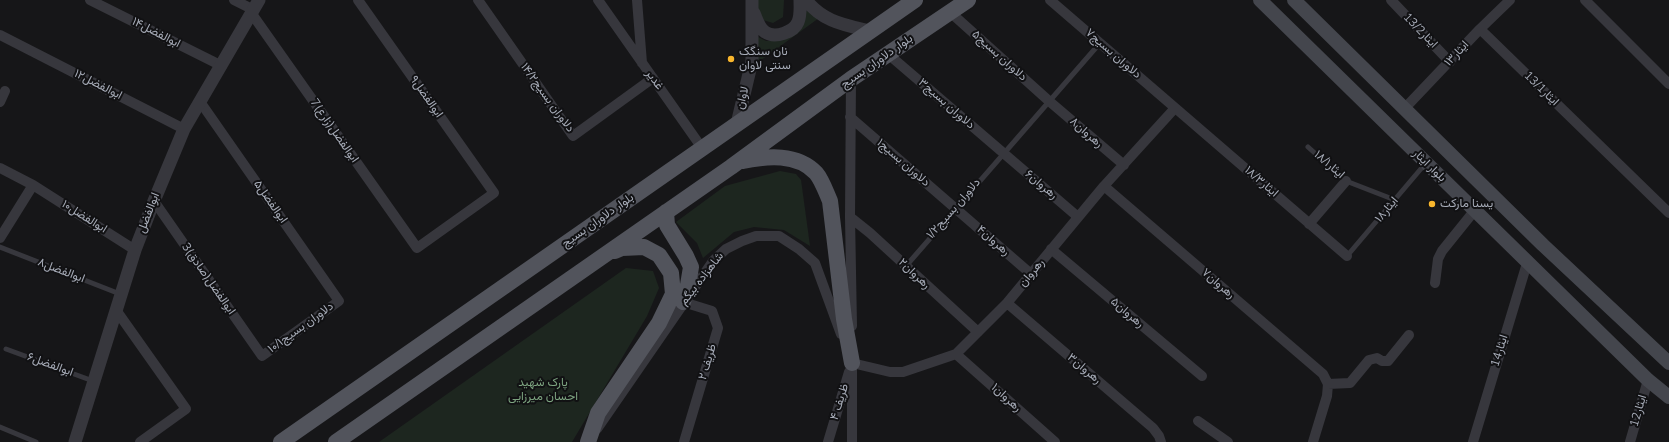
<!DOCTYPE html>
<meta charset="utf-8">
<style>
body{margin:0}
canvas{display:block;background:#161618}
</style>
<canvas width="1669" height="442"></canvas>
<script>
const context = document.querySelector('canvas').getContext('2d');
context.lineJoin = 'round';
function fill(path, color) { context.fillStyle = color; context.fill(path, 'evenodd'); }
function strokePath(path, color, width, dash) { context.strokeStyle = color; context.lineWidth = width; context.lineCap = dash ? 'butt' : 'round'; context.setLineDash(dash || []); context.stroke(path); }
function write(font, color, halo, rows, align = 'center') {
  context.font = font + ' "Nunito Sans",Vazirmatn,sans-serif'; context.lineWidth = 4; context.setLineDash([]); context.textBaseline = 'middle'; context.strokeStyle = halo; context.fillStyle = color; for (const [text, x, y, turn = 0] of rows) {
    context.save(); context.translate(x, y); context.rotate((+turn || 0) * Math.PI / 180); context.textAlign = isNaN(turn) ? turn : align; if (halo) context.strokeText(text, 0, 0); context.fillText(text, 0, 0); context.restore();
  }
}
const green = new Path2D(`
 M757 0H784L783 17 773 23 763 20 758 9Z
 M802 8 819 18 757 63 758 37 766 41H775Z
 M780 171 796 174 801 180 810 246 784 230 754 227 734 232 703 258 697 243 676 222 725 186Z
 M626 268 653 271 659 288 647 316 572 442H379Z`);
const service = new Path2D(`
 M1308 147 1346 181 1395 200
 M0 247 120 294
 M1347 256 1425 164
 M906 266 1100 43
 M6 349 93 381
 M0 427 36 442`);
const minor = new Path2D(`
 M90 0 222 66
 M234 0 254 10
 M478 0 573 136 653 78
 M598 0 702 148
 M637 0 642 63
 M1050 0 1347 256
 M1391 0 1450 62
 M1585 0 1669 84
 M950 12 1049 101 1124 165
 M252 14 417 248 494 193 358 0
 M1480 29 1669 213
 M0 35 184 129
 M888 54 1078 217
 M851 79 850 217 852 326
 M0 102 5 91
 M1405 108 1480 29 1510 0
 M850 117 1031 274
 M0 168 33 185 135 250
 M1104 186 1323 374 1328 384
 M154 201 262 356 339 301 201 103
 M850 217 870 233 978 332
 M1309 224 1346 181
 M0 238 33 185
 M1051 249 1202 376
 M1435 283 1438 259 1442 251 1475 210
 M683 302 712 311 718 328 684 442
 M1007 303 1153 428 1159 436 1161 442
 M116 310 186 409 140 442
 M956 354 1055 442
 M852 363 890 372H903L956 354 1007 303 1104 186 1175 108
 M1328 384 1350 383 1369 360 1377 358 1382 361H1388L1409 335
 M1198 421 1228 442
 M597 429 713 261 726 249 742 241 756 236H779L799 249 815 263 841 334
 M828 442 849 372
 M852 442V358
 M1313 442 1327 396 1328 384
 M1473 442 1528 260
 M1630 442 1648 380`);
const tertiary = new Path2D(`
 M806 0C823 22 845 25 870 31
 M754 13C757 20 759 28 765 32 775 39 794 32 798 22 801 15 800 7 800 0
 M737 124 752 61V0
 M75 442 135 250 154 201 184 129 259 0`);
const secondary = new Path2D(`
 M1260 0 1648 380 1669 397
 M1294 0 1543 245 1669 363`);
const primary = new Path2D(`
 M743 161C767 156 797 153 816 173 822 180 826 192 830 201L844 319 852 363
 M666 212 667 225 686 256 691 267 688 285 683 302
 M281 442 915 0
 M336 442 731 167 851 79 968 0
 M588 442 598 413 659 323 673 294 671 273 659 255 644 247 622 248 615 251`);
const markers = [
 [731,59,4,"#f9b62d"],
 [1432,204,4,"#f9b62d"]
];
const streetNames = [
 ["ایثار13/2",1420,31,46],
 ["ابوالفضل۱۴",156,33,27],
 ["دلاوران بسیج۷",1113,54,41],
 ["ایثار۱۳",1457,54,-47],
 ["دلاوران بسیج۵",999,56,42],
 ["بلوار دلاوران بسیج",877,62,-35],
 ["غدیر",654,80,55],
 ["ابوالفضل۱۲",98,85,27],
 ["ایثار13/1",1541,89,44],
 ["ابوالفضل۹",426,97,55],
 ["۱۴/۲دلاوران بسیج",547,98,54],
 ["لاوان",743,98,-76],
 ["دلاوران بسیج۳",946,104,41],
 ["7ابوالفضل(زارع)",334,131,55],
 ["رهروان۸",1086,133,41],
 ["دلاوران بسیج۱",903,163,41],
 ["ایثار۱۸/۱",1329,165,41],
 ["بلوار ایثار",1429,166,44],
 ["ایثار۱۸/۳",1261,182,41],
 ["رهروان۶",1041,185,40],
 ["ابوالفضل۵",270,202,55],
 ["دلاوران بسیج۱/۲",954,209,-49],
 ["ایثار۱۸",1387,210,-50],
 ["ابوالفضل",149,213,-69],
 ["ابوالفضل۱۰",84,217,32],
 ["بلوار دلاوران بسیج",598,221,-35],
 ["رهروان۴",993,241,41],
 ["ابوالفضل۸",61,271,21],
 ["رهروان",1032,273,-50],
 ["رهروان۲",914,274,43],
 ["3ابوالفضل(صادق)",208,279,55],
 ["شاهزاده بیگم",702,279,-52],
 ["رهروان۷",1218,284,41],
 ["رهروان۵",1127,313,40],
 ["۱۰/۱دلاوران بسیج",301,328,-36],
 ["ایثار14",1500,351,-73],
 ["ظریف ۲",708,362,-73],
 ["ابوالفضل۶",50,365,20],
 ["رهروان۳",1084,369,40],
 ["رهروان۱",1006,398,42],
 ["ظریف ۴",840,402,-73],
 ["ایثار12",1639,411,-74]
];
const poiNames = [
 ["نان سنگک",739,52],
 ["سنتی لاوان",739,66],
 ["یسنا مارکت",1440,204]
];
const parkNames = [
 ["پارک شهید",543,383],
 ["احسان میرزایی",543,397]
];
fill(green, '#1d261f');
strokePath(service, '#37373d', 5);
strokePath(minor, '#37373d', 10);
strokePath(tertiary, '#37373d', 13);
strokePath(secondary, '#44464d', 14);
strokePath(primary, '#52545c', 16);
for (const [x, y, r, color] of markers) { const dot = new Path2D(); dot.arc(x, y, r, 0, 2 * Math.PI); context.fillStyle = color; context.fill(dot); strokePath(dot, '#111113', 1.5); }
write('12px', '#a7acb8', '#111113', streetNames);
write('12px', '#a7acb8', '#111113', poiNames, 'left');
write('12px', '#7da480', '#111113', parkNames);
</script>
